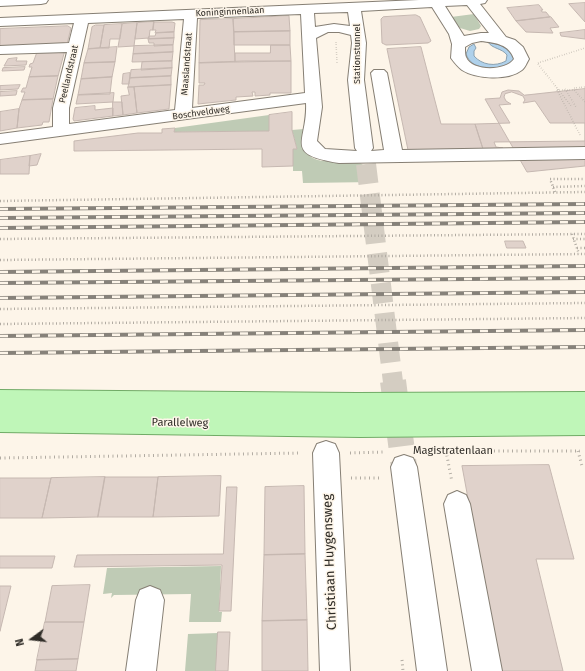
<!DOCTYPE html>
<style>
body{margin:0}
#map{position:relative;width:585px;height:671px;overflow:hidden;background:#fdf5e9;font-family:"Fira Sans",sans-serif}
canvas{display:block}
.north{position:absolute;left:12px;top:619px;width:40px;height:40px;-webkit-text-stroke:3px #fdf5e9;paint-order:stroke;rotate:255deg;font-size:11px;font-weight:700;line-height:16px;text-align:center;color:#2f2c27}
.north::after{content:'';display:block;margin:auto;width:14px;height:18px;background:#2f2c27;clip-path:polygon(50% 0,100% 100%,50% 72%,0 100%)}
</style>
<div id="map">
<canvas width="585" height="671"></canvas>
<div class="north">N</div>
</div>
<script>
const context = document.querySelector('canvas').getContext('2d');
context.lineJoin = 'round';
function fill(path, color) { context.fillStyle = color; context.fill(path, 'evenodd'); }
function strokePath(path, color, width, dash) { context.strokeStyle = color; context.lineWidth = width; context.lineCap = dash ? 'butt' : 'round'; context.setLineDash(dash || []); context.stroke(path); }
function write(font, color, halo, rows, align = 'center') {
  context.font = font + ' "Fira Sans",sans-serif'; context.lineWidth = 3; context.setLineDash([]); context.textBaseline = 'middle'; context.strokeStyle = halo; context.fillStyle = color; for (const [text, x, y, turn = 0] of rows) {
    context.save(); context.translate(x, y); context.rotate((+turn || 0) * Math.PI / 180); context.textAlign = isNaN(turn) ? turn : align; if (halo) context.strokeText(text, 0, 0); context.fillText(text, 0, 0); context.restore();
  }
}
const green = new Path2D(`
 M474 14 481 26 479 29 470 31 460 28 451 17Z
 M269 115V131L174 132 175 128Z
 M304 129 301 143C313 172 336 156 356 161 361 163 367 168 372 170L374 182 303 183 302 171H293V149H297L292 130Z
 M221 566 219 612H222L221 622H189L191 594 114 595 111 598 112 593 103 594 107 568Z
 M218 633 216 671H185L188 634Z`);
const water = new Path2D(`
 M488 42C501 44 508 48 515 59L506 67C492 68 472 71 466 54L469 47 474 44 476 48 474 51V56C482 65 495 67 506 61L507 55C502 48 492 49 488 42Z`);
const building = new Path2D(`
 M585 3V22L569 4Z
 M539 5 543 10H541L542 12H546L550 17 516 21 507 8Z
 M416 15 420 17 431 41 428 43 386 45 382 43 381 19 383 17Z
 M289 16 290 31 234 32 233 19Z
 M551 17 559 27 550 28 553 33H551L526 32 516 21Z
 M233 19 235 62 199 63 200 20Z
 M154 22H172L175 23 174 32 155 33 156 30H153Z
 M154 22 153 30H150L149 38 135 39 137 23Z
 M137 23 134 46 118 47 122 24Z
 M122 24 120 39H110L109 48H100L104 25Z
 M96 25H104L100 48 88 49 92 27Z
 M68 26 71 28 67 44 0 47V29Z
 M585 30V39L561 36 560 33Z
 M290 31V45H234V32Z
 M174 32V38L148 39 149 36H155L156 33Z
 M174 38 173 45 154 46V43H149L148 39Z
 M173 45V52L133 54 134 46Z
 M271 45H290L291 61 235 62V53H270Z
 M117 47 115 62 84 63 88 49Z
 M421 47 441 124H475L483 149 408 150 387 49Z
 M65 50 58 76 29 77 32 67H29L30 64 33 63 37 52Z
 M173 52 172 61 132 62 133 54Z
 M17 58 16 61H27L26 65 4 66 8 59Z
 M172 61V68L141 70 142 62Z
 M245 61H291V93H270V95L255 96V92H252L253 96 236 97V100L198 104 199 85H204L205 83H199V63Z
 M115 62 112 77 81 79 84 63Z
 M25 67 24 70 2 71 3 68Z
 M172 68 171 76 130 78 131 70Z
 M130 73 129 84H122L123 74Z
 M58 76 53 99 22 100 25 92H21L23 88H26L29 77Z
 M171 76V85L128 87 130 78Z
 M112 77 110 94 78 95 81 79Z
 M20 85 18 89 0 90V86Z
 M171 85 169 109 137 113 134 87Z
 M128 87H134L137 113 123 115 121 96 129 95Z
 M585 89V166L527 172 485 99 500 98 502 92 508 90 519 91 524 95Z
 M17 91 16 95 0 96V92Z
 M512 92 523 96 525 100 523 103 535 101 550 123H585V141L494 142 496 147 503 148 483 149 475 124 510 123 499 105 511 104 506 101 504 97 505 94Z
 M114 93 113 102 76 104 78 95Z
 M53 99 49 122H43L42 125 17 128 19 109 22 100Z
 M113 102H122L123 115 113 116Z
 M95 106V110L113 108V116L74 121 73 119 75 108Z
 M19 109 17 128 0 131V112Z
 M292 112V130L297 149H293V166L262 167V149L74 151V141L138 133H162V129L175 128 174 132 269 131V115Z
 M41 154 37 165 29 166 30 156Z
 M30 156 29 174H0V160Z
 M505 241H523L526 248H507Z
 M549 465 574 559H536L563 671H500L462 466Z
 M221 476 219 516 153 517 158 477Z
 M105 477 98 517 42 518 51 478Z
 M105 477H158L153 517H98Z
 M0 478H51L42 518H0Z
 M304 486 305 554 264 555 265 487Z
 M227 487H237L231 611H219L222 565 74 567 77 555 223 554Z
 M305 554 307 620 262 621 264 555Z
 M0 556H55L52 568H0Z
 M90 585 84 622H45L52 586Z
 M0 586H11L0 631Z
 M307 620 308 671H262V621Z
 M45 622H84L78 659 37 660Z
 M218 632H230L228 671H216Z
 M78 659 76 671H35L37 660Z`);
const minorTunnelFar2 = new Path2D(`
 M364 148 366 165`);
const minorTunnelFar1 = new Path2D(`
 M366 164 393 382`);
const minorTunnel = new Path2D(`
 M393 381 404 467`);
const pathFar2 = new Path2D(`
 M336 42 337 63
 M538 63 585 48
 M538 64 572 107
 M574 88 585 87
 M565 89 576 107
 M557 90 580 135
 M557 90H574L585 102`);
const pathFar1 = new Path2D(`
 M553 187 585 186
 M555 192 550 179H585
 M0 201 585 192
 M572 234 579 254
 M0 239 585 234
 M573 239H585
 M577 248H585
 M0 260 585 254
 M0 309 585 303
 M0 324 585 318`);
const path = new Path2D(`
 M422 451H580
 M446 451 452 482
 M578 451 582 466
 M350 453 385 452
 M0 458 301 453
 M351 478H382
 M402 660 403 671`);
const minor = new Path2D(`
 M0 0H48L46 3 41 4 0 6Z
 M419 0H487L485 3 480 4 506 37 515 40 523 47 529 59C527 62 525 68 522 70 508 81 476 79 462 70 458 67 454 62 451 58L452 44 449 34 432 7 361 11 366 43 364 80 373 148 371 151 384 150 371 73 374 70H384L387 73 402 150 585 147V159L339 163C282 154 308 142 306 103L0 144V134L53 127V108L67 52 0 54V46L69 43 74 23 0 26V18ZM467 5 489 33H481L464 36 445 6ZM348 12 350 26 334 24 315 27 314 13ZM301 14 305 93 192 108 197 18ZM184 19 175 110 69 124V108L88 23ZM328 32H339L351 35 352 43 348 80 355 148 357 151 325 149 317 141 322 107 316 38ZM481 41C496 43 509 44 514 59 506 71 472 72 466 57 465 55 465 50 465 47L472 43Z
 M326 441 335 444 339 453 350 671H320L313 453 317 444Z
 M404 455 413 458 417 467 447 671H417L391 467 395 458Z
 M457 491 466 495 470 504 502 671H472L444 504 448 495Z
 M150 586 160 590 164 600 156 671H126L136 600 140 590Z`);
const major = new Path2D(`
 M0 390 357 393 585 392V435L360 437 0 432Z`);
const rail = new Path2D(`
 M0 209 585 204
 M0 218 585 213
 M0 228 585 222
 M0 272 585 266
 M0 283 585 278
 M0 298 585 292
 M0 336 585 330
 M0 353 585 347`);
const farStreetnames = [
 ["Koninginnenlaan",230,12,-3],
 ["Stationstunnel",357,54,-90],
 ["Maaslandstraat",187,64,-86],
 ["Peellandstraat",69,74,-77],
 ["Boschveldweg",201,113,-8]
];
const streetNames = [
 ["Parallelweg",180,423,1],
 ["Magistratenlaan",453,451]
];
const nearStreetnames = [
 ["Christiaan Huygensweg",330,562,-92]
];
fill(green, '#bfcbb5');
fill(water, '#afd1eb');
strokePath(water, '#89a0b0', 1);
fill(building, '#e0d2cb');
strokePath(building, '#c6b8b1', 1);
strokePath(minorTunnelFar2, '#d4cdc2', 15, [15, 8]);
strokePath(minorTunnelFar1, '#d4cdc2', 20, [20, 10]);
strokePath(minorTunnel, '#d4cdc2', 26, [26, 14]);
strokePath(minor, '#867f74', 2);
strokePath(major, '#71ab67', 2);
strokePath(pathFar2, '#b1aba2', 1.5, [0.5, 2]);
strokePath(pathFar1, '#b1aba2', 2.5, [1, 2.5]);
strokePath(path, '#b1aba2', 3, [1, 3.5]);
fill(minor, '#fff');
fill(major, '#bff6b8');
strokePath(rail, '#87827a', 4);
strokePath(rail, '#fdf5e9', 2.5, [8]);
write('9px', '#2f2c27', '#fdf5e9', farStreetnames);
write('11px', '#2f2c27', '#fdf5e9', streetNames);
write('13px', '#2f2c27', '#fdf5e9', nearStreetnames);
</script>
